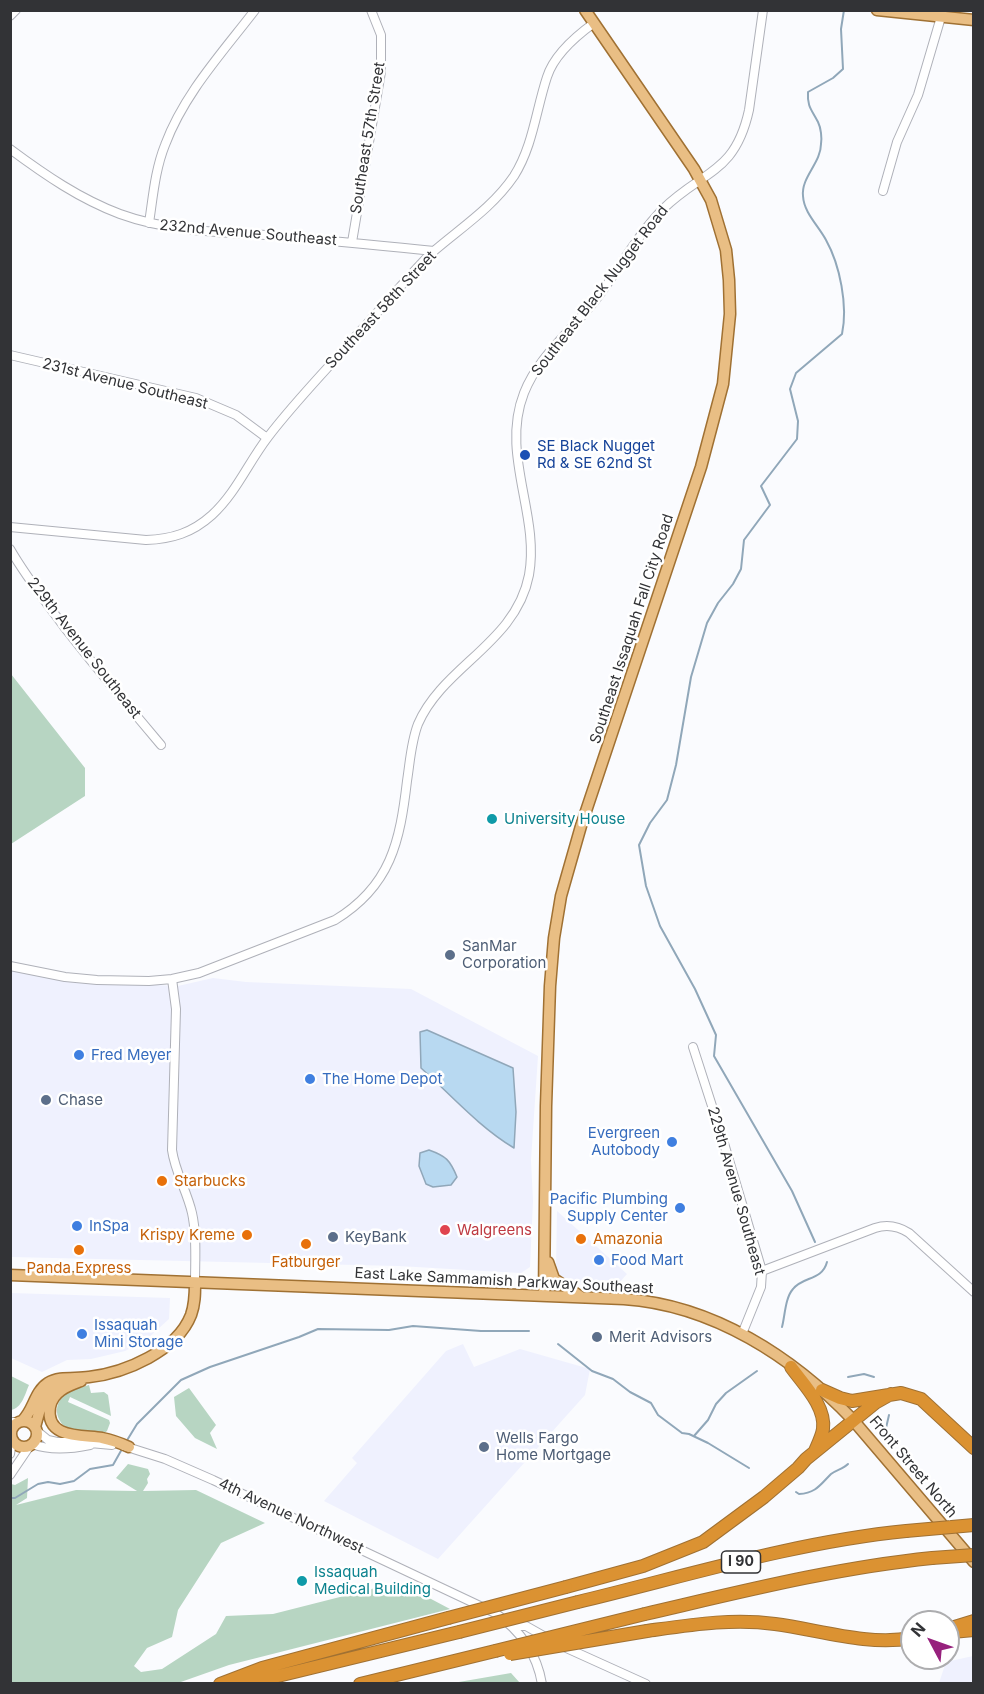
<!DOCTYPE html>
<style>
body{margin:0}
#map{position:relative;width:984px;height:1694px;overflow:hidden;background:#fafbfe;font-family:Inter,sans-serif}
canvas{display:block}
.frame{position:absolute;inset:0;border:12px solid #323336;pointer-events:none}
.north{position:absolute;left:900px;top:1610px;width:60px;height:60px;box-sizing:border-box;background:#fff;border:2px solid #adadaf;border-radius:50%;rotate:311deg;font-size:16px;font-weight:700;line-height:24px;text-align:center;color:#323336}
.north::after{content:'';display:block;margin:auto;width:21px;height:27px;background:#97217d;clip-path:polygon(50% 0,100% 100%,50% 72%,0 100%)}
</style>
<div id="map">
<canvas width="984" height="1694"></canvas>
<div class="frame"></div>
<div class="north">N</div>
</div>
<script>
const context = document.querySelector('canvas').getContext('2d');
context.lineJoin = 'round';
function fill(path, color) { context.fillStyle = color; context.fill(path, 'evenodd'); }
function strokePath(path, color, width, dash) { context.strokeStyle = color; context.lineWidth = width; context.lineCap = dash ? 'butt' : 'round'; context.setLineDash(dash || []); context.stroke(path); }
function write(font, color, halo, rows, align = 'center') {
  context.font = font + ' Inter,sans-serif'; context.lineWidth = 5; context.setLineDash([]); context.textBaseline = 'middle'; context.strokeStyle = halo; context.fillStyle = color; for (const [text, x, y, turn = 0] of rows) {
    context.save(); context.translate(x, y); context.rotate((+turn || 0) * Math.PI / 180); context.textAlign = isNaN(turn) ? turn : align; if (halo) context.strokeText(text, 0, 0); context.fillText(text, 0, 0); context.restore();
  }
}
const built = new Path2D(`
 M10 968 90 982 178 986 213 978 246 982 411 989 538 1056 531 1160 533 1201 530 1267 521 1273 501 1272 399 1266 11 1257Z
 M557 1211 627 1274 619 1283 566 1282 560 1276 556 1268Z
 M11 1293 170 1298 169 1319 146 1340 125 1351 91 1359 67 1360 42 1372 11 1358Z
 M463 1344 474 1367 520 1349 590 1369 585 1395 438 1559 324 1501 357 1463 352 1458 446 1351Z
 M973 1656V1683H939L946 1662Z`);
const green = new Path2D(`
 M11 674 85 768V796L11 844Z
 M11 1376 29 1385C25 1394 22 1408 11 1410Z
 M89 1385 91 1393 104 1392 108 1395 111 1416 70 1397 68 1402 109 1420 110 1423 107 1431 102 1435C93 1434 82 1435 73 1432 57 1425 50 1406 66 1394 73 1390 81 1387 89 1385Z
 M189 1388 216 1425 210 1433 217 1449 195 1438 176 1416 174 1397Z
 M128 1464 148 1469 150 1474 147 1479 148 1483 143 1491 196 1490 265 1523 221 1543 178 1610 172 1637 147 1648 134 1666 141 1672 162 1669 216 1634 226 1616 273 1614 399 1582 450 1609 229 1665 178 1683H11V1484L15 1485 28 1478 27 1498 16 1505 76 1490 137 1491 116 1478Z
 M511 1673 520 1683H453Z`);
const water = new Path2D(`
 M427 1030 513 1068 516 1112 514 1148C479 1127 451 1095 421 1068L420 1032Z
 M429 1150C446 1156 450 1160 457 1177L451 1185 433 1187 426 1184 419 1166 420 1153Z`);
const stream = new Path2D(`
 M815 1242 792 1191 714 1056 716 1035 695 989 660 926 646 886 639 845 650 823 667 800 676 765 691 677 707 623 718 603 733 584 741 569 744 540 770 505 761 486 797 439 798 421 790 389 796 373 842 334C848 306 840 265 826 240 818 225 804 213 803 196 801 177 821 163 821 144 822 138 821 128 818 122 812 110 807 107 808 92L833 78 843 69 841 29 844 10
 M782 1327C785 1316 785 1298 793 1289 803 1276 822 1281 827 1262
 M558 1344 592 1371 613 1379 630 1392 651 1403 658 1415 682 1433 689 1434 708 1443 749 1468
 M848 1377 864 1374 874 1377
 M886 1428 889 1415
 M694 1436 708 1420 716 1404 726 1393 757 1371
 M126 1442 137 1424 181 1380 210 1367 299 1337 318 1329 389 1330 413 1326 481 1331H529
 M796 1492 799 1494C816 1493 820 1485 831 1474 836 1470 843 1469 848 1464
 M10 1498H15L38 1484 48 1482 60 1484 74 1481 90 1469 113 1465 122 1449`);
const minor = new Path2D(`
 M10 16 16 10
 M10 149C45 175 80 199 120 214 167 231 216 232 265 235 321 240 377 245 434 251
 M883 191 897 142 918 95 941 17
 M149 223C153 197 155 170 165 145 184 94 222 53 255 10
 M352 242 381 72V35L371 10
 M10 355 196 398 236 415 267 438
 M10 527 146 540C172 539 192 533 212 515 236 493 248 463 268 437 287 412 309 388 330 365 353 339 377 313 400 287 411 275 422 261 434 251 462 227 493 207 514 176 533 146 536 110 547 77 554 55 576 36 594 23
 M10 549C26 577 46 602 65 628 96 668 129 707 161 745
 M10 966 65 977 97 980 149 981 172 979 199 973 335 920C391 886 400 841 407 781 410 762 411 742 418 724 443 666 516 643 529 575 540 514 500 454 524 393 538 357 570 332 594 302 618 272 636 236 663 209 703 170 735 174 749 110L763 10
 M172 979 176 1009 172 1150C175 1172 187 1191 192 1213 197 1235 195 1260 195 1283
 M693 1047 723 1140 762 1271 761 1287 742 1334
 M762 1271 875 1228C887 1224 898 1226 909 1233L974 1292
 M10 1422H19
 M37 1431 48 1440 57 1442H79L112 1445
 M32 1444C51 1451 71 1449 90 1445
 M124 1446 165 1459 213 1480 495 1613C520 1630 537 1654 542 1684
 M10 1454 12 1441
 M10 1475 29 1447
 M512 1626H526L549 1639
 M562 1646 646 1684`);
const major = new Path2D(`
 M877 10 974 20
 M548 1262 554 1279 581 1297
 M10 1275 624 1299C713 1305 793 1357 853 1420L974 1562
 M544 1296 546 1106 550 986 554 938 561 896 581 826 701 467 723 384 730 314 729 280 726 250 711 200 694 169 585 10
 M81 1381C68 1386 53 1391 50 1407 45 1439 82 1435 102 1438 112 1440 120 1443 129 1447
 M11 1434a13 13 0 1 1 26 0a13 13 0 1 1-26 0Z
 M22 1421C34 1410 34 1392 48 1383 59 1376 76 1379 89 1377 125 1373 177 1351 191 1315 195 1304 195 1294 195 1283
 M35 1427 42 1402 57 1385`);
const highway = new Path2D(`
 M791 1367C803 1384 826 1406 823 1429 822 1436 818 1444 815 1451
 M822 1390 840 1398 852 1401 901 1393 921 1399 974 1448
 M566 1587 643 1566 703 1542 764 1497 798 1468 806 1459 875 1403 891 1394
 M578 1602C686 1576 795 1542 906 1531
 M645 1614C740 1592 834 1568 932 1558
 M948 1629 974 1621
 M647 1631C690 1625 732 1618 775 1624 820 1630 867 1646 912 1638
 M952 1632 974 1630
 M220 1684 262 1668 448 1618
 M245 1684 459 1632
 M360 1684 495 1651`);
const highwayBridge = new Path2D(`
 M906 1531 974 1525
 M932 1558 974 1555
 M448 1618 566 1587
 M459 1632 578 1602
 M495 1651 645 1614
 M510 1654 647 1631`);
const markers = [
 [525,455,6,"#1a4fb4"],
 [492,819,6,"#0f9aa8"],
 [450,955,6,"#5c6f8a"],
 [79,1055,6,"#3f7fe0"],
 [310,1079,6,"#3f7fe0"],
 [46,1100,6,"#5c6f8a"],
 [672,1142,6,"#3f7fe0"],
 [162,1181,6,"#e8710a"],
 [680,1208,6,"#3f7fe0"],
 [77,1226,6,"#3f7fe0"],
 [445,1230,6,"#e0444e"],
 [247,1235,6,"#e8710a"],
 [333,1237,6,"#5c6f8a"],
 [581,1239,6,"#e8710a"],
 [306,1244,6,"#e8710a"],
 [79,1250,6,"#e8710a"],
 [599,1260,6,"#3f7fe0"],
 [82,1334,6,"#3f7fe0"],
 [597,1337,6,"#5c6f8a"],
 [484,1447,6,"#5c6f8a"],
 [302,1581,6,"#0f9aa8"]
];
const shields = [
 [741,1562,39]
];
const shieldNames = [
 ["I 90",741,1562]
];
const streetNames = [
 ["Southeast 57th Street",368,138,-81],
 ["232nd Avenue Southeast",248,233,5],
 ["Southeast Black Nugget Road",600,291,-52],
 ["Southeast 58th Street",381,310,-47],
 ["231st Avenue Southeast",125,384,14],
 ["Southeast Issaquah Fall City Road",632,629,-72],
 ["229th Avenue Southeast",84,648,52],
 ["229th Avenue Southeast",736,1191,74],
 ["East Lake Sammamish Parkway Southeast",504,1281,3],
 ["Front Street North",913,1467,50],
 ["4th Avenue Northwest",291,1516,25]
];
const transitNames = [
 ["SE Black Nugget",537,446],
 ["Rd & SE 62nd St",537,463]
];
const cultureNames = [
 ["University House",504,819],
 ["Issaquah",314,1572],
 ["Medical Building",314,1589]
];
const serviceNames = [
 ["SanMar",462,946],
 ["Corporation",462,963],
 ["Chase",58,1100],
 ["KeyBank",345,1237],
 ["Merit Advisors",609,1337],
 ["Wells Fargo",496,1438],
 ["Home Mortgage",496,1455]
];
const shopNames = [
 ["Fred Meyer",91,1055],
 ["The Home Depot",322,1079],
 ["Evergreen",660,1133,"right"],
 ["Autobody",660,1150,"right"],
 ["Pacific Plumbing",668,1199,"right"],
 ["Supply Center",668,1216,"right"],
 ["InSpa",89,1226],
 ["Food Mart",611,1260],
 ["Issaquah",94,1325],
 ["Mini Storage",94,1342]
];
const foodNames = [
 ["Starbucks",174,1181],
 ["Krispy Kreme",235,1235,"right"],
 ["Amazonia",593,1239],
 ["Fatburger",306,1262,"center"],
 ["Panda Express",79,1268,"center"]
];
const healthNames = [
 ["Walgreens",457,1230]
];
fill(built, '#eff1fe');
fill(green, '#b7d5c2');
fill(water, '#b8d9f1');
strokePath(water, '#90a7b9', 1.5);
strokePath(stream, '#90a7b9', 2);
strokePath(minor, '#afb1b9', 10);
strokePath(major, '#a07133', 13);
strokePath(highway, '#a07133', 14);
strokePath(minor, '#fff', 8);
strokePath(major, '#e9be84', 10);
strokePath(highway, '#db9232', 12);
strokePath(highwayBridge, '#a07133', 14, []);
strokePath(highwayBridge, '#db9232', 12);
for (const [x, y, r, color] of markers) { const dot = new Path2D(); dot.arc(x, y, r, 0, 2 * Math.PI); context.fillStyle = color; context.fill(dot); strokePath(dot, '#fff', 2); }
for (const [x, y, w] of shields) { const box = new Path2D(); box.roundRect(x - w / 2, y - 11, w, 22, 4.5); context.fillStyle = '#fff'; context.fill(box); strokePath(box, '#323336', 1.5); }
write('bold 14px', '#323336', null, shieldNames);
write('15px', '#323336', '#fff', streetNames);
write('15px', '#164399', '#fff', transitNames, 'left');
write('15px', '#0d838f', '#fff', cultureNames, 'left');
write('15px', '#4e5e75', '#fff', serviceNames, 'left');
write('15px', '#366cbe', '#fff', shopNames, 'left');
write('15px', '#c56008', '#fff', foodNames, 'left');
write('15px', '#be3a42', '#fff', healthNames, 'left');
</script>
